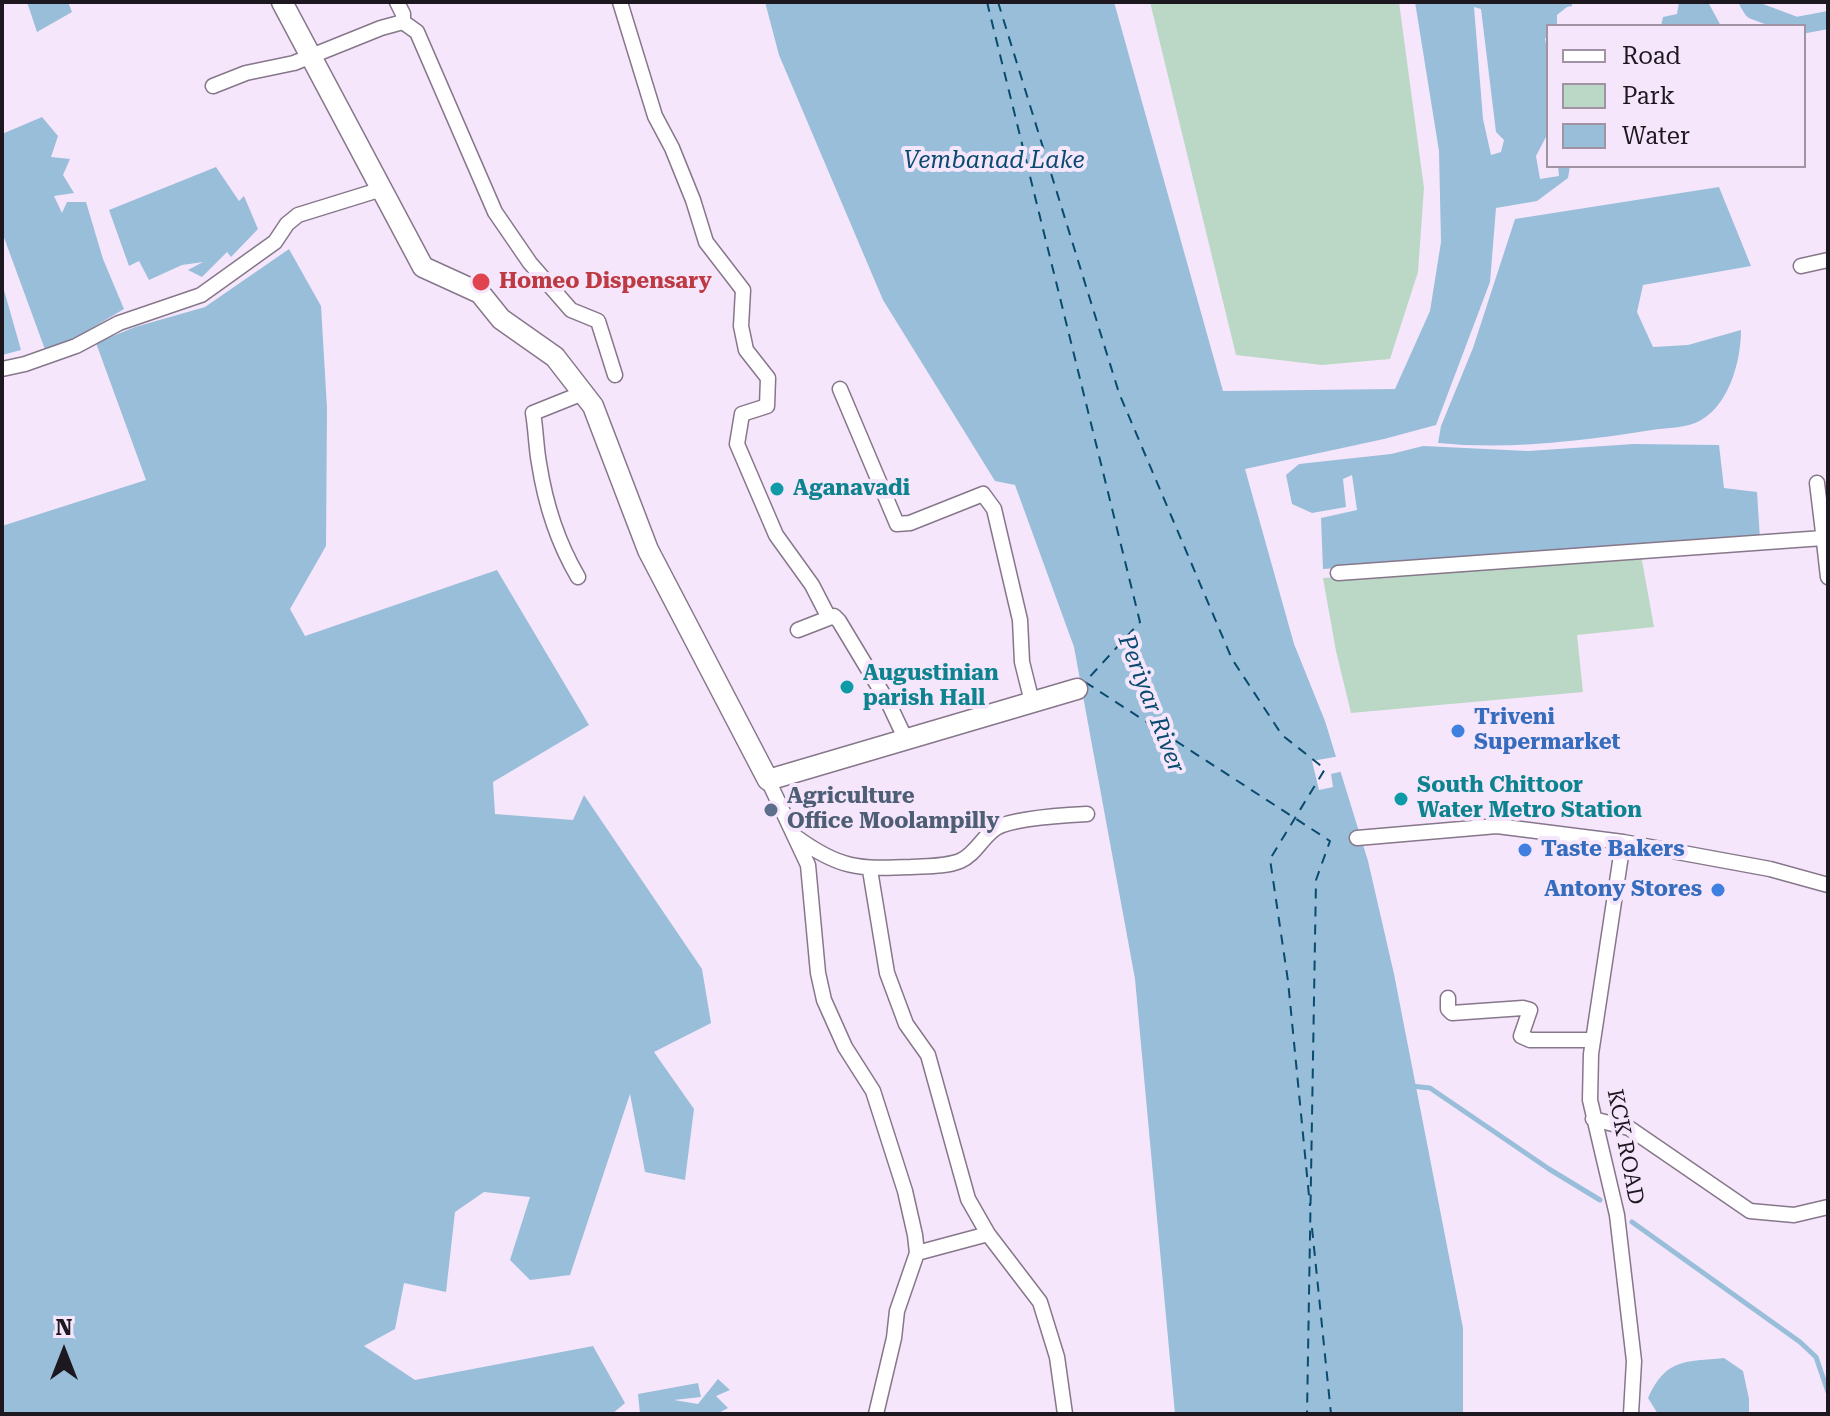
<!DOCTYPE html>
<style>
body{margin:0}
#map{position:relative;width:1830px;height:1416px;overflow:hidden;background:#f6e6fc;font-family:"Roboto Serif",serif}
canvas{display:block}
.frame{position:absolute;inset:0;border:4px solid #1d171f;pointer-events:none}
.legend{position:absolute;left:1546px;top:24px;width:260px;height:144px;box-sizing:border-box;background:#f6e6fc;border:2px solid #9f93a4;margin:0;padding:10px 14px;list-style:none;font-size:24px;color:#1d171f}
.legend li{display:flex;align-items:center;gap:16px;height:40px}
.legend b{width:40px;border:2px solid #9f93a4}
.north{position:absolute;left:24px;top:1312px;width:80px;height:80px;-webkit-text-stroke:6px #f6e6fc;paint-order:stroke;rotate:0deg;font-size:22px;font-weight:700;line-height:32px;text-align:center;color:#1d171f}
.north::after{content:'';display:block;margin:auto;width:28px;height:36px;background:#1d171f;clip-path:polygon(50% 0,100% 100%,50% 72%,0 100%)}
</style>
<div id="map">
<canvas width="1830" height="1416"></canvas>
<div class="frame"></div>
<ul class="legend">
<li><b style="height:10px;background:#fff"></b>Road</li>
<li><b style="height:22px;background:#bad8c5"></b>Park</li>
<li><b style="height:22px;background:#99bed9"></b>Water</li>
</ul>
<div class="north">N</div>
</div>
<script>
const context = document.querySelector('canvas').getContext('2d');
context.lineJoin = 'round';
function fill(path, color) { context.fillStyle = color; context.fill(path, 'evenodd'); }
function strokePath(path, color, width, dash) { context.strokeStyle = color; context.lineWidth = width; context.lineCap = dash ? 'butt' : 'round'; context.setLineDash(dash || []); context.stroke(path); }
function write(font, color, halo, rows, align = 'center') {
  context.font = font + ' "Roboto Serif",serif'; context.lineWidth = 8; context.setLineDash([]); context.textBaseline = 'middle'; context.strokeStyle = halo; context.fillStyle = color; for (const [text, x, y, turn = 0] of rows) {
    context.save(); context.translate(x, y); context.rotate((+turn || 0) * Math.PI / 180); context.textAlign = isNaN(turn) ? turn : align; if (halo) context.strokeText(text, 0, 0); context.fillText(text, 0, 0); context.restore();
  }
}
const green = new Path2D(`
 M1150 2H1399L1424 188 1418 272 1390 359 1322 365 1236 355Z
 M1641 555 1654 627 1577 635 1583 692 1351 713 1336 651 1323 578Z`);
const water = new Path2D(`
 M27 2H68L72 12 37 32Z
 M765 2H1114L1223 391 1395 389 1430 311 1441 242 1439 151 1415 2H1572V6L1567 7 1557 15V26H1548V35L1545 39 1548 53V133L1536 156 1540 179 1559 176 1558 166H1570L1568 178 1537 201 1496 208 1490 282 1436 425 1384 439 1245 469 1294 644 1325 721 1368 861 1394 974 1463 1328V1414H1175L1135 979 1074 647 1015 485 995 481 883 300 779 55ZM1474 7 1481 9 1496 132 1504 140 1501 152 1491 155 1483 119Z
 M1679 2H1708L1721 26H1661L1663 17 1677 14Z
 M42 117 58 136 51 157 70 159 63 175 74 193 54 196 62 213 67 202H86L103 259 124 309 47 355 2 232V134Z
 M216 167 239 201 244 196 258 229 231 257 227 252 202 277 188 270 203 262 182 265 149 280 139 261 129 266 109 210Z
 M1719 187 1751 266 1643 285 1637 312 1653 347 1688 345 1741 330C1741 362 1728 410 1695 423 1682 428 1665 428 1652 430 1583 441 1508 450 1438 443L1441 426 1473 348 1515 219Z
 M289 249 321 306 327 408 326 546 290 609 305 636 497 570 589 725 493 782 495 814 573 820 584 795 702 969 711 1023 654 1052 694 1109 685 1180 645 1172 630 1094 570 1275 530 1280 510 1260 530 1197 484 1192 455 1212 446 1292 404 1283 395 1329 364 1346 415 1380 593 1346 625 1403 612 1414H2V526L146 480 96 343 135 327 205 307Z
 M2 283 21 350 2 355Z
 M1634 444 1719 445 1724 488 1757 492 1760 539 1323 569 1321 518 1357 510 1352 475 1343 479 1346 507 1312 513 1292 504 1286 475 1299 464 1391 454 1423 446 1528 451Z
 M1724 1358 1743 1371 1749 1399V1414H1658L1648 1398C1666 1358 1685 1362 1724 1358Z
 M718 1379 730 1390 716 1396 728 1408 717 1414H640L638 1394 698 1383 701 1397 674 1400 698 1404Z`);
const pier = new Path2D(`
 M1340 756 1344 771 1331 774 1333 787 1319 790 1312 761Z`);
const stream = new Path2D(`
 M1411 1086 1430 1088 1549 1169 1600 1200
 M1632 1222 1800 1342 1816 1357 1828 1392`);
const canal = new Path2D(`
 M1748 2 1753 10 1796 26
 M1796 26 1828 20`);
const ferry = new Path2D(`
 M987 2 1140 622 1085 682 1330 841 1316 880 1307 1414
 M998 2 1119 393 1232 659 1282 735 1325 769 1270 859 1288 981 1310 1206
 M1312 1228 1331 1414`);
const street = new Path2D(`
 M397 2 403 14V22L417 32 495 212 530 263 571 310 598 321 615 375
 M620 2 655 116 672 148 693 200 706 242 743 290 741 326 746 350 768 378 767 406 742 414 737 444 776 535 812 585 829 618
 M213 86 246 73 294 63 381 28 403 22
 M1801 266 1828 260
 M2 369 25 364 76 346 119 323 201 295 275 242 287 224 298 215 382 189
 M840 389 897 524 910 523 983 494 994 509 1020 620 1022 662 1032 702
 M1817 483 1822 524
 M1828 523 1822 524 1828 577
 M1338 573 1823 538
 M578 577C558 543 545 502 539 463 536 447 536 430 533 413L583 393
 M798 630 834 616 839 621 889 704 906 740
 M768 780 808 865 818 973 824 1000 845 1047 873 1091 905 1191 915 1235 917 1253 897 1311 894 1338 876 1414
 M796 837C840 869 858 869 911 867 926 866 945 867 960 861 975 855 983 836 996 828 1013 818 1067 815 1087 814
 M1357 838 1497 826 1623 842 1770 869 1828 885
 M1623 842 1591 1054 1590 1100 1617 1215 1634 1361 1631 1414
 M870 870 887 973 906 1024 928 1055 968 1199 988 1234 1040 1302 1057 1357 1065 1414
 M1448 998V1009L1452 1013 1523 1008 1530 1010 1521 1036 1530 1040H1593
 M1593 1119 1629 1128 1750 1211 1794 1215 1828 1207
 M917 1253 988 1234`);
const secondary = new Path2D(`
 M282 2 423 267 480 293 501 319 555 357 593 406 648 550 768 780 1077 689`);
const markers = [
 [481,282,10,"#e0444e"],
 [777,489,8,"#0f9aa8"],
 [847,687,8,"#0f9aa8"],
 [1458,731,8,"#3f7fe0"],
 [1401,799,8,"#0f9aa8"],
 [771,810,8,"#5c6f8a"],
 [1525,850,8,"#3f7fe0"],
 [1718,890,8,"#3f7fe0"]
];
const healthNames = [
 ["Homeo Dispensary",499,282]
];
const cultureNames = [
 ["Aganavadi",793,489],
 ["Augustinian",863,674],
 ["parish Hall",863,699],
 ["South Chittoor",1417,786],
 ["Water Metro Station",1417,811]
];
const shopNames = [
 ["Triveni",1474,718],
 ["Supermarket",1474,743],
 ["Taste Bakers",1541,850],
 ["Antony Stores",1702,890,"right"]
];
const serviceNames = [
 ["Agriculture",787,797],
 ["Office Moolampilly",787,822]
];
const streetNames = [
 ["KCK ROAD",1625,1147,79]
];
const waterNames = [
 ["Vembanad Lake",994,161],
 ["Periyar River",1151,704,69]
];
fill(green, '#bad8c5');
fill(water, '#99bed9');
fill(pier, '#f6e6fc');
strokePath(stream, '#99bed9', 5);
strokePath(canal, '#99bed9', 18);
strokePath(ferry, '#094b6f', 2, [10, 8]);
strokePath(street, '#86778a', 17);
strokePath(secondary, '#86778a', 23);
strokePath(street, '#fff', 14);
strokePath(secondary, '#fff', 20);
for (const [x, y, r, color] of markers) { const dot = new Path2D(); dot.arc(x, y, r, 0, 2 * Math.PI); context.fillStyle = color; context.fill(dot); strokePath(dot, '#f6e6fc', 3); }
write('bold 22px', '#be3a42', '#f6e6fc', healthNames, 'left');
write('bold 22px', '#0d838f', '#f6e6fc', cultureNames, 'left');
write('bold 22px', '#366cbe', '#f6e6fc', shopNames, 'left');
write('bold 22px', '#4e5e75', '#f6e6fc', serviceNames, 'left');
write('22px', '#1d171f', '#f6e6fc', streetNames);
write('italic 24px', '#094b6f', '#f6e6fc', waterNames);
</script>
